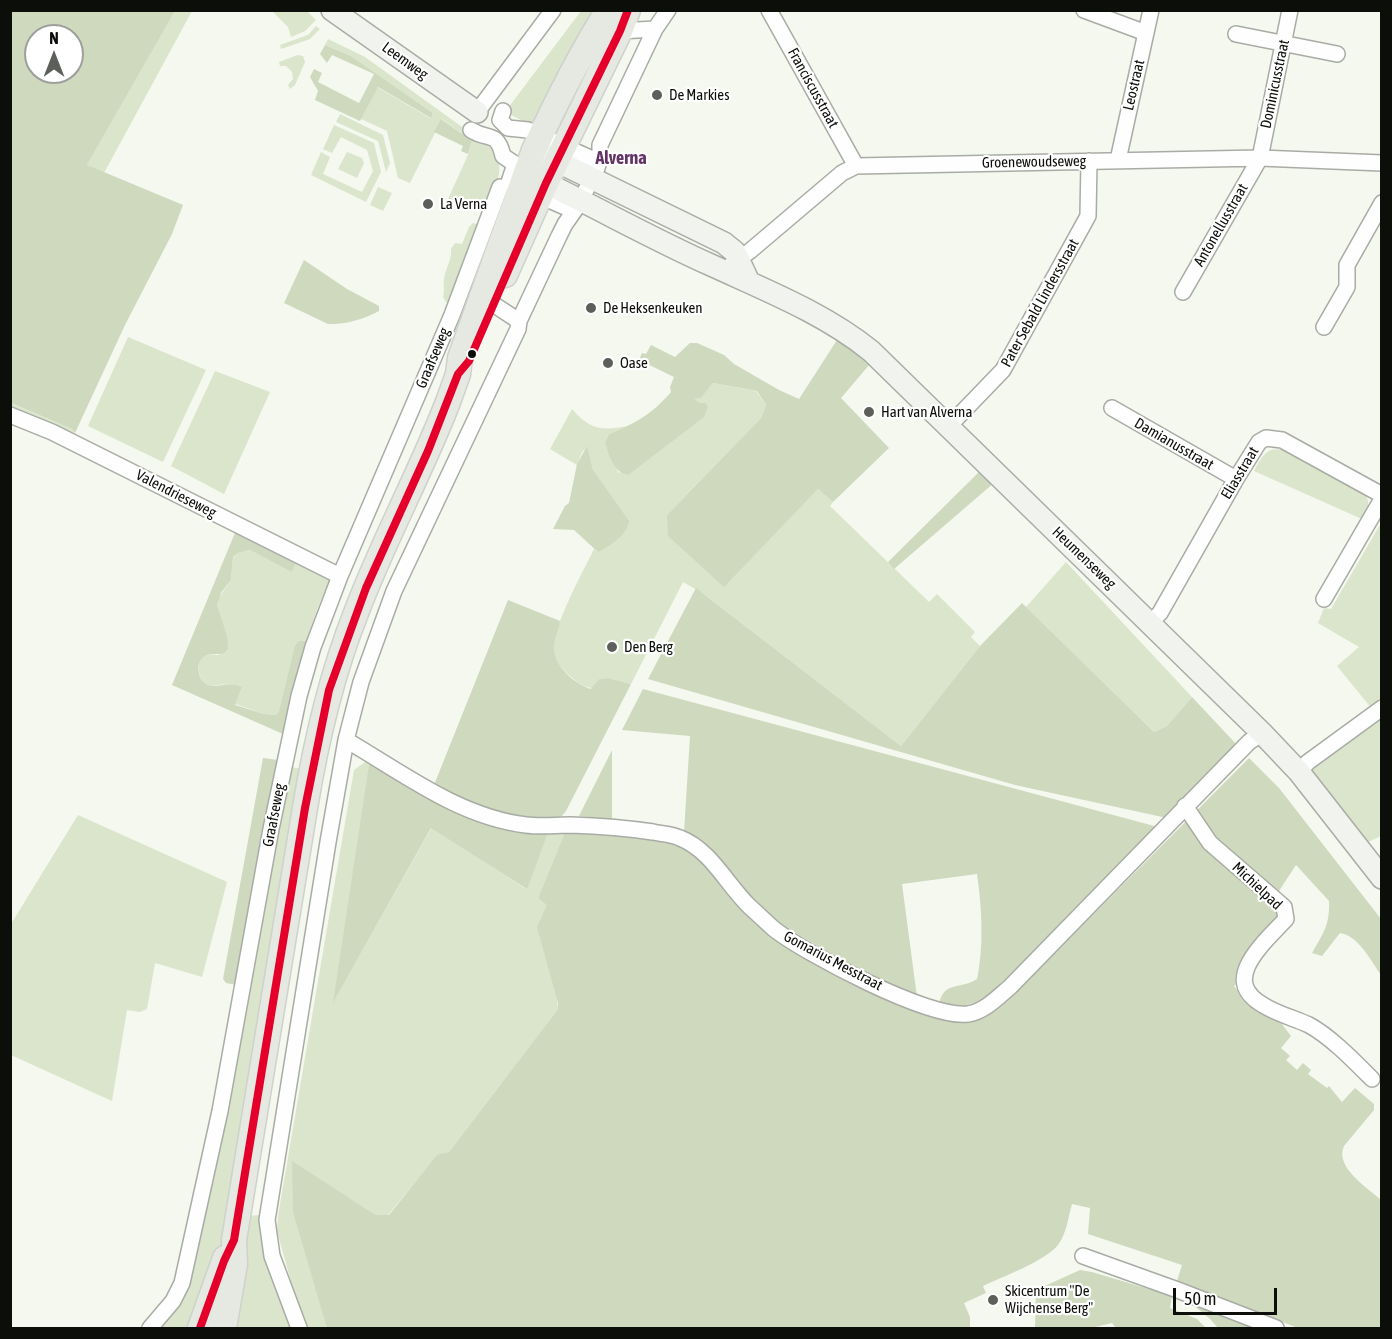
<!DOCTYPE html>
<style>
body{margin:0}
#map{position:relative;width:1392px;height:1339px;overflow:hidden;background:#f4f8ef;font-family:"Asap Condensed",sans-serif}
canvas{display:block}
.frame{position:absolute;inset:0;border:12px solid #0c0e09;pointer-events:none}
.north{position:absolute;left:24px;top:24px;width:60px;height:60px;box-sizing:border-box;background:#fff;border:2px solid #9e9f9d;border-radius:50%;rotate:0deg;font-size:16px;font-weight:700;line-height:24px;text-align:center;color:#0c0e09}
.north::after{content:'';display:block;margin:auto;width:21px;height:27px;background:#5d605a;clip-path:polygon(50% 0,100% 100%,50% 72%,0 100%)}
.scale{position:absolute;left:1173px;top:1288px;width:104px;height:27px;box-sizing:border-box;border:3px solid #0c0e09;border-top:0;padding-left:8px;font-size:18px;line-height:21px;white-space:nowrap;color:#0c0e09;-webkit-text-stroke:4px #fff;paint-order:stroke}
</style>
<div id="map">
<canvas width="1392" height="1339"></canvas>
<div class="frame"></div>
<div class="north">N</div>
<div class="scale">50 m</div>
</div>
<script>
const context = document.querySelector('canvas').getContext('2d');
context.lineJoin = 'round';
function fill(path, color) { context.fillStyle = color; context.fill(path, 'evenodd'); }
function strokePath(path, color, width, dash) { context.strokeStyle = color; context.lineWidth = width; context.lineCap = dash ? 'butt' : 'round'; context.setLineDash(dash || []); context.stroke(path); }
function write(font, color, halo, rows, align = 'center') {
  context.font = font + ' "Asap Condensed",sans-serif'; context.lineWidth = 4.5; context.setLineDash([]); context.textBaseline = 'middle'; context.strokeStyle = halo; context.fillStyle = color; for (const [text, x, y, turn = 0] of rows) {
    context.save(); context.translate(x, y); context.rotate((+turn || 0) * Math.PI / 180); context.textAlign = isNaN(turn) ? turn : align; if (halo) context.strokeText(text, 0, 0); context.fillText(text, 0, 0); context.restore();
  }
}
const green = new Path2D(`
 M175 11H192L104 173 87 165Z
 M272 11H307L316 20 305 31 291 37 288 27Z
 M581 11H602L537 128 505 112Z
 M316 26 320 29 310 39 281 49 280 45 308 35Z
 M328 39 365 57 494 150C505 170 497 185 487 204 474 208 459 204 448 199L468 155 472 141 442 119 410 183 398 178 387 131 361 119 377 87 430 118 433 113 351 56 325 45Z
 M298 55 303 56 305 62 295 85 290 89 288 85 293 79 292 72 286 66H280L279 62Z
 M340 114 383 135 390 163 386 172 378 141 336 122Z
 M334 125 374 143 381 172 366 202 311 175 321 152 330 157 323 174 362 192 373 171 367 150 341 137 332 153 323 149Z
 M347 152 362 158 364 163 357 178 338 169Z
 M378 187 392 193 383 211 370 205Z
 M473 223 481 225 449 302H446L443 297C445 291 443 285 444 278 446 268 452 259 451 249L455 243 462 244 469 227Z
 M128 337 206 370 163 462 88 426Z
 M215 371 270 392 224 494 171 466Z
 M713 383 756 391 766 405 761 418 667 515 724 586 818 489 833 502 830 506 929 602 937 594 975 632 971 637 980 646 901 746 704 594 683 582 631 684 608 678 599 679 593 688C585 688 575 681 569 675 562 669 556 662 554 653 549 633 584 570 594 549L598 552 602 485 593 470 587 447 582 452 577 465 550 449 572 409C590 430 602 431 628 426L609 434 605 442 611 461 619 473 708 407 706 403 698 404 693 397 701 398Z
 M10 403 72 429 75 433 11 410Z
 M1284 447 1364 492C1371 503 1369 509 1362 519L1254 471C1261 459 1266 446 1282 450Z
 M1381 523V702L1372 709 1337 666 1359 647 1318 623 1324 608 1331 609Z
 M250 550 292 571 298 558 332 575 318 607 306 641H299L279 711 276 715 264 714 235 704 242 687C238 686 232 684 227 684 221 684 214 687 208 685 198 681 195 662 204 656 209 654 214 655 219 655L220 615 217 605 218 599 231 580 233 558 238 553Z
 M1066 562 1192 697 1167 726 1154 732 1026 607Z
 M1381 715V836L1366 843 1309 769Z
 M365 762 369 763 334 1001 432 827 526 889 548 833 565 832 538 898 547 904 558 1009 449 1152 437 1156 388 1215H377L371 1212 292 1162 327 1328H304L277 1231 278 1216 354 770Z
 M291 767 302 769 225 1244 196 1328H159L178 1305 221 1135Z
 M78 815 227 882 202 977 155 963 147 1009 140 1012 127 1010 112 1101 11 1055V924Z
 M259 1215C257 1249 279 1296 291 1328H229L248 1216Z`);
const forest = new Path2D(`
 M11 10 175 11 87 165 183 205 172 234 125 325 75 433 72 429 11 403ZM36 36H72V72H36Z
 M325 45 351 56 433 113 431 118 378 87 360 121 315 100 318 91 310 77 314 69 322 73 318 82 359 103 374 74 332 55 327 63 320 54Z
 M441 119 472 141 468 154 461 151 463 146 434 132Z
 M304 260 347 289 379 306V311C364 319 345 325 328 324L284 303Z
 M837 340 870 364 841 398 889 448 833 502 818 489 724 587 668 536 667 515 761 418 766 405 757 391 713 383 701 398H694L699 403H706L708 407 704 417 628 475C612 471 609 456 605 442L609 434C636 423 651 415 671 392L670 387 674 377 639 360 642 353 646 354 651 345 675 357 690 343H697L724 355 734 364 779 390 799 399Z
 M587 446 593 470 629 521C627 535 610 546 598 552L574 530 553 529 565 506 569 503 577 464Z
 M982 469 995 482 894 569 888 562Z
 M237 528 298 558 292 572 250 550 238 553 233 557 231 580 221 593 217 605 227 636 228 649 224 653C218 655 210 653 205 656 194 662 198 681 208 685 219 689 226 680 242 687L235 705 264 714 276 715 279 711 295 646 299 641H306L291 693 283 734 172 685Z
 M696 588 901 746 980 646 1022 603 1154 732 1167 726 1192 697 1238 746 1167 818 1015 785 648 679Z
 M508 600 560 621C559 631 553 639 554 649 554 666 575 684 591 689L599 679 608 678 631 684 566 811 560 818C514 824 474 806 434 785Z
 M643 689 1158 827 1055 933 1001 985 984 999 964 1006 939 1004C944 980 961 990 977 979 984 946 982 908 977 874L902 884 917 997 838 958 780 924 766 913 684 832 690 736 622 730Z
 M612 750V819L579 816Z
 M263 758 278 760 237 985 226 983 223 979Z
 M1249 758 1279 788 1381 919V975C1371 961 1358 935 1340 933L1322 956 1312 953C1323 934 1330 925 1329 901L1296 865 1277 894 1283 904 1275 940 1260 961 1234 986 1247 1002 1275 1015 1291 1036 1281 1048 1290 1056 1286 1060 1297 1070 1303 1063 1311 1070 1308 1074 1327 1088 1329 1086 1342 1102 1355 1088 1374 1104V1110L1344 1146C1334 1167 1368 1188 1381 1200V1328H1298L1177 1281 1182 1265 1088 1234 1090 1208 1072 1204C1068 1217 1067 1233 1058 1245 1045 1261 1002 1277 983 1286L986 1293 964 1303 970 1317V1328H327L293 1212 292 1161 371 1212 377 1215H389L437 1155 449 1152 558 1009V1003L537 927 547 905 538 898 565 832C594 832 660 834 686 847 709 859 722 889 741 907 755 919 775 929 791 939 834 967 921 1031 974 1021 992 1018 1005 1001 1018 990Z
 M369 763H374L522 830 548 833 527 889 431 828 333 1003Z
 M1080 1270 1092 1272 1172 1296 1170 1308 1197 1319 1206 1328H1116L1112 1323 1091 1328H1035L1036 1290Z
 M1191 1303 1258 1328H1218L1210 1319Z`);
const street = new Path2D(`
 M769 10 856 166
 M1084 10 1146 33
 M620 31 655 29
 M1236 34 1337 54
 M503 111 500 120 508 128 528 130 599 162
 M477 112 553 10
 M471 130C488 141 497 130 503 156L515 164 509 182
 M1118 160 1151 10
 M533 193 574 211
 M732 264 750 251 842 173 856 166 1260 158 1382 163
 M1183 292 1260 158 1290 10
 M493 304 519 321
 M1324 327 1347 287V265L1382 203
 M1112 408 1236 479
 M10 415 52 432 340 576
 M949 426 1003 370 1088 216 1089 161
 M1324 599 1382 499
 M1150 623 1160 613 1236 479 1259 442 1266 438 1282 440 1382 495
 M346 740C403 773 459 817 526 825 541 827 556 825 571 825 599 826 626 828 653 832 662 834 672 834 680 838 711 850 727 885 750 907 758 914 766 922 774 929 806 954 929 1019 968 1014 985 1011 997 998 1010 987L1249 742 1262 733
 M1299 772 1308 762 1382 708
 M1185 806 1210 843 1284 907 1286 919C1264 943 1219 980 1263 1005 1277 1014 1294 1018 1309 1025 1331 1037 1354 1061 1372 1079
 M1083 1256 1175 1289 1276 1328
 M150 1328 173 1301 182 1283 220 1111 271 829 299 696 313 647 340 576 452 315 500 187
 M299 1328 272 1256 267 1220 328 842 346 740 361 682 394 591 518 329 519 321 559 236 565 224 577 207 596 171 600 159V145L655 29 668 10`);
const secondary = new Path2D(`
 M332 10 477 112
 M542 154 724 243 735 252 748 280
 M531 176C591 204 650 238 711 265 765 290 824 313 871 351L1262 733 1299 772 1382 878`);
const primary = new Path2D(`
 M505 275 546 183 620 31 628 10
 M200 1328 225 1258
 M224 1328 235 1264 234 1240 305 808C316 741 331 676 356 613 383 541 420 474 448 402L458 374 460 358 534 150C556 102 580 55 608 10`);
const bus1 = new Path2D(`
 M200 1328 224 1261 234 1240 305 808 329 690 366 588 428 451 458 374 469 361 546 183 620 31 628 10`);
const markers = [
 [657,95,6,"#5d605a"],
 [428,204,6,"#5d605a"],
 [591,308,6,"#5d605a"],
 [472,354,5,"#0c0e09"],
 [608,363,6,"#5d605a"],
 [869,412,6,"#5d605a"],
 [612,647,6,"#5d605a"],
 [993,1300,6,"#5d605a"]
];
const streetNames = [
 ["Leemweg",405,61,36],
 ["Dominicusstraat",1275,84,-78],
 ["Leostraat",1134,85,-77],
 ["Franciscusstraat",813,88,61],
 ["Groenewoudseweg",1034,162,-1],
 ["Antonellusstraat",1221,225,-60],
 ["Pater Sebald Lindersstraat",1040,303,-61],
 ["Graafseweg",433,358,-67],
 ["Damianusstraat",1174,444,30],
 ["Eliasstraat",1240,473,-59],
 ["Valendrieseweg",176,494,27],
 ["Heumenseweg",1084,558,44],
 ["Graafseweg",274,815,-79],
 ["Michielpad",1257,886,43],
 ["Gomarius Messtraat",833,961,28]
];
const poiNames = [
 ["De Markies",669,95],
 ["La Verna",440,204],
 ["De Heksenkeuken",603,308],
 ["Oase",620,363],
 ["Hart van Alverna",881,412],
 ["Den Berg",624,647],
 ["Skicentrum \"De",1005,1291],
 ["Wijchense Berg\"",1005,1308]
];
const quarterNames = [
 ["Alverna",621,158]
];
fill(green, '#dae5cb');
fill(forest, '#ced9be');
strokePath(street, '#a9aca5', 18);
strokePath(secondary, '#a9aca5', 24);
strokePath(primary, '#cfd1cd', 27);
strokePath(street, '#fdfefd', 15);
strokePath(secondary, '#f1f3ef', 21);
strokePath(primary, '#e6e9e1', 24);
strokePath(bus1, '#e4002b', 8);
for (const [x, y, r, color] of markers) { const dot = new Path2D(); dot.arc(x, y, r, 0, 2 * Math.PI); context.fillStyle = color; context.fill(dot); strokePath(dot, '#fff', 2); }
write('15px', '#0c0e09', '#fff', streetNames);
write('15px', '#0c0e09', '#fff', poiNames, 'left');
write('bold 18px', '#633365', '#fff', quarterNames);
</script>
